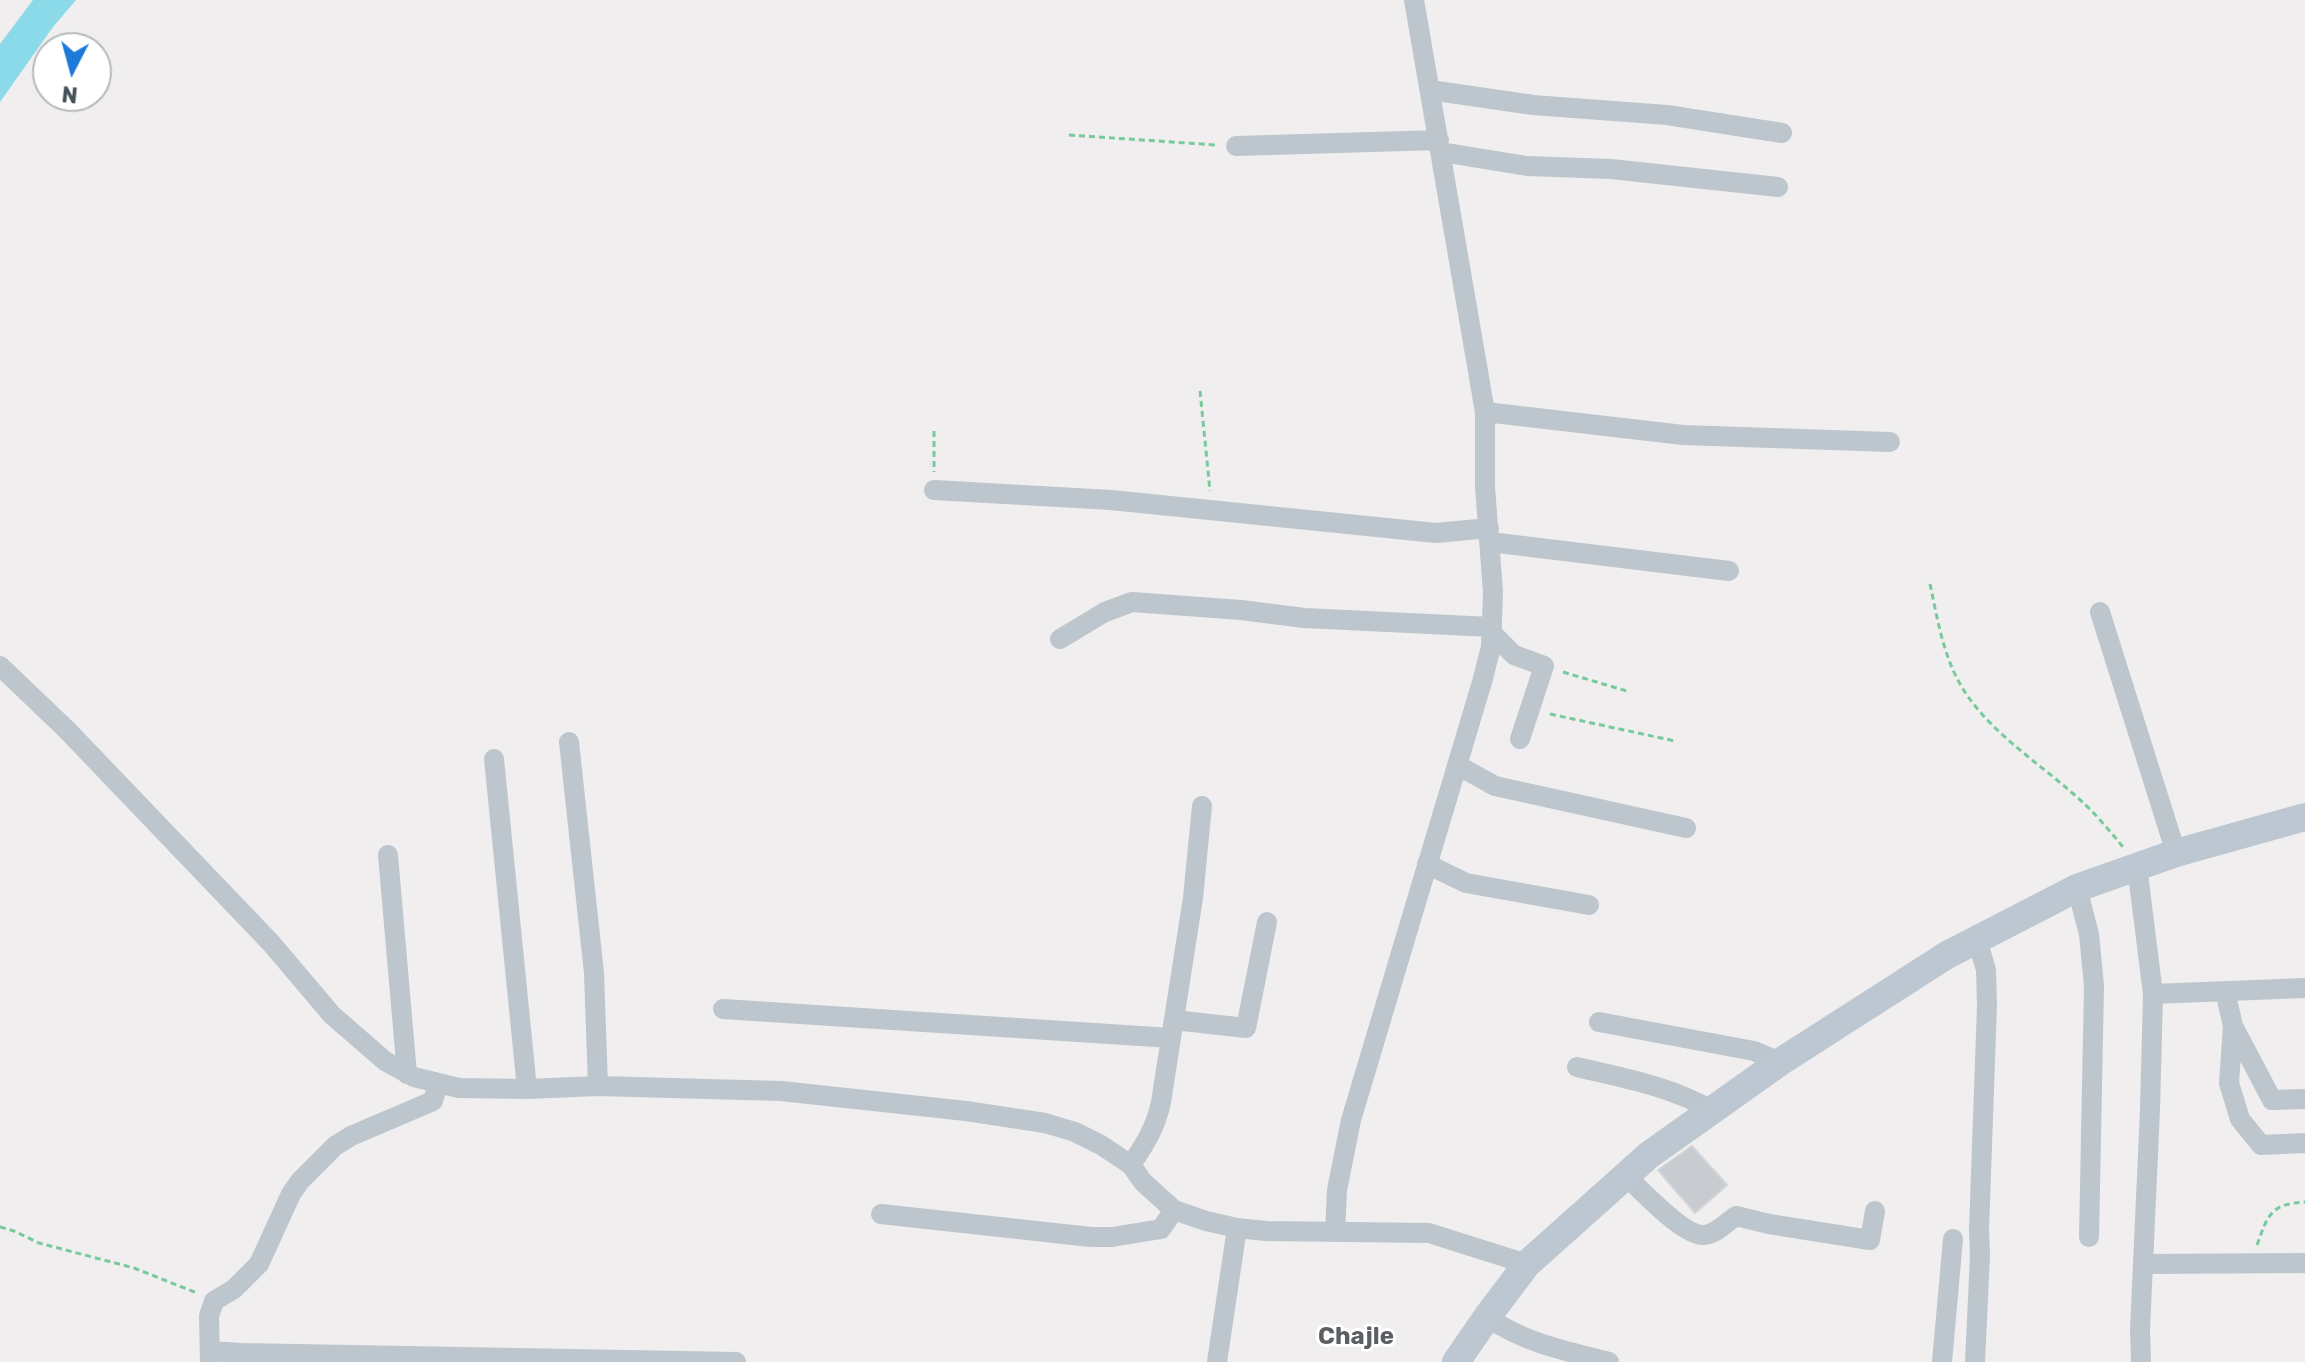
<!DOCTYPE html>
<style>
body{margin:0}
#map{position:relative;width:2305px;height:1362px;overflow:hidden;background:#f0eeee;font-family:Rubik,sans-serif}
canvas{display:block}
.north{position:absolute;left:32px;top:32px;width:80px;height:80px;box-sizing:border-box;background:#fff;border:2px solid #b5babd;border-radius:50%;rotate:186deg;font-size:22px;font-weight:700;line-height:32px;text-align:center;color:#46525a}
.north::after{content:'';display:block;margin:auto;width:28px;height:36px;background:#1e7ad9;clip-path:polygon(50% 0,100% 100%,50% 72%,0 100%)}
</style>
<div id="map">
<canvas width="2305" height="1362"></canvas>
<div class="north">N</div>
</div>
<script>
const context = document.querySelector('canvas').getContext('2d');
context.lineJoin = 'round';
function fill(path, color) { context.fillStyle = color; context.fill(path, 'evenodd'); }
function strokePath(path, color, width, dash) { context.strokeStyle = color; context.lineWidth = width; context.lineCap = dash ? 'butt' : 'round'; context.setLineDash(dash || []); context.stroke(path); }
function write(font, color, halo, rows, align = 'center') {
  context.font = font + ' Rubik,sans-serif'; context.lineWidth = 6; context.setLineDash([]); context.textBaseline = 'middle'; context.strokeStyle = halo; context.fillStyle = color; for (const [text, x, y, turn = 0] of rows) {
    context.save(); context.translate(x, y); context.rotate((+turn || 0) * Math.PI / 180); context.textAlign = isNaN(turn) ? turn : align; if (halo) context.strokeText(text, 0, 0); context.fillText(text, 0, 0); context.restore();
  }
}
const water = new Path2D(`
 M33 0H76L53 27 0 102V44Z`);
const building = new Path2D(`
 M1692 1146 1727 1185 1695 1213 1658 1170Z`);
const path = new Path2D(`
 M1069 135 1216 145
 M1200 391 1210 491
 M934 431V472
 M1930 584C1937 617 1943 654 1960 684 1987 731 2037 761 2078 798 2094 812 2109 830 2123 847
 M1563 672 1630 692
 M1550 714 1675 741
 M0 1227 14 1231 39 1243 134 1268 197 1293
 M2257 1245C2268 1215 2270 1204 2305 1202`);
const minor = new Path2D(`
 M1430 90 1533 105 1667 115 1782 133
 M1236 146 1439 140
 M1441 152 1527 166 1611 169 1778 187
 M1485 412 1683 435 1890 442
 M934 490 1111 500 1436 533 1489 528
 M1490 542 1729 571
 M2100 612 2176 853
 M1492 633 1514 655 1544 666 1520 739
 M1060 639 1105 612 1132 602 1241 610 1304 618 1492 627
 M0 666 67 730 271 943 332 1015 385 1061 414 1077 459 1088 527 1089 598 1086 781 1091 966 1111 1045 1123 1075 1132 1101 1145 1131 1165 1143 1182 1174 1210 1206 1221 1237 1228 1266 1231 1429 1233 1527 1264
 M569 742 594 973 598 1086
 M494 759 527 1089
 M1457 765 1495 786 1686 828
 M388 855 407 1074
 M1427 864 1466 883 1589 905
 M2137 866 2153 994 2150 1110 2140 1330 2141 1362
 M2077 888 2089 934 2094 986 2089 1237
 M2225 991 2233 1026 2229 1083 2240 1119 2261 1145 2305 1143
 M2153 994 2305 988
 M723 1009 1171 1038
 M1174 1020 1246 1028 1267 922
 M1599 1022 1754 1051 1780 1062
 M2233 1026 2272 1100 2305 1099
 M1577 1067C1623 1078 1670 1086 1711 1110
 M1131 1165C1145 1144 1156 1127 1161 1102L1193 898 1202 806
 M1625 1175C1640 1189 1684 1237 1704 1235 1715 1235 1727 1222 1736 1216L1769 1224 1870 1240 1875 1211
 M881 1214 1091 1237H1112L1161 1229 1174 1210
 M1335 1232 1337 1190 1351 1120 1482 682 1491 647 1493 592 1485 487V412L1414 0
 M2143 1264 2305 1263
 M1487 1317C1527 1344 1563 1350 1609 1362
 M211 1351 241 1353 736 1362
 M210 1362 209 1316 214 1301 234 1289 259 1264 291 1194 300 1181 335 1146 351 1136 433 1101 438 1084
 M1217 1362 1237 1228
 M1942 1362 1953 1239
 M1975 1362 1980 1256 1979 1230 1987 1005 1986 970 1977 939`);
const secondary = new Path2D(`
 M1456 1362 1487 1317 1527 1264 1649 1155 1780 1062 1947 955 2077 888 2176 853 2305 817`);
const quarterNames = [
 ["Chajle",1356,1337]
];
fill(water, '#8bdae9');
fill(building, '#c8cbd0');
strokePath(building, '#d2d4d9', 2);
strokePath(path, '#76ca9c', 3, [6, 4]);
strokePath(minor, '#bcc6cc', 20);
strokePath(secondary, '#bcc7d1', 28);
write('bold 24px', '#5b5e62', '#fff', quarterNames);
</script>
